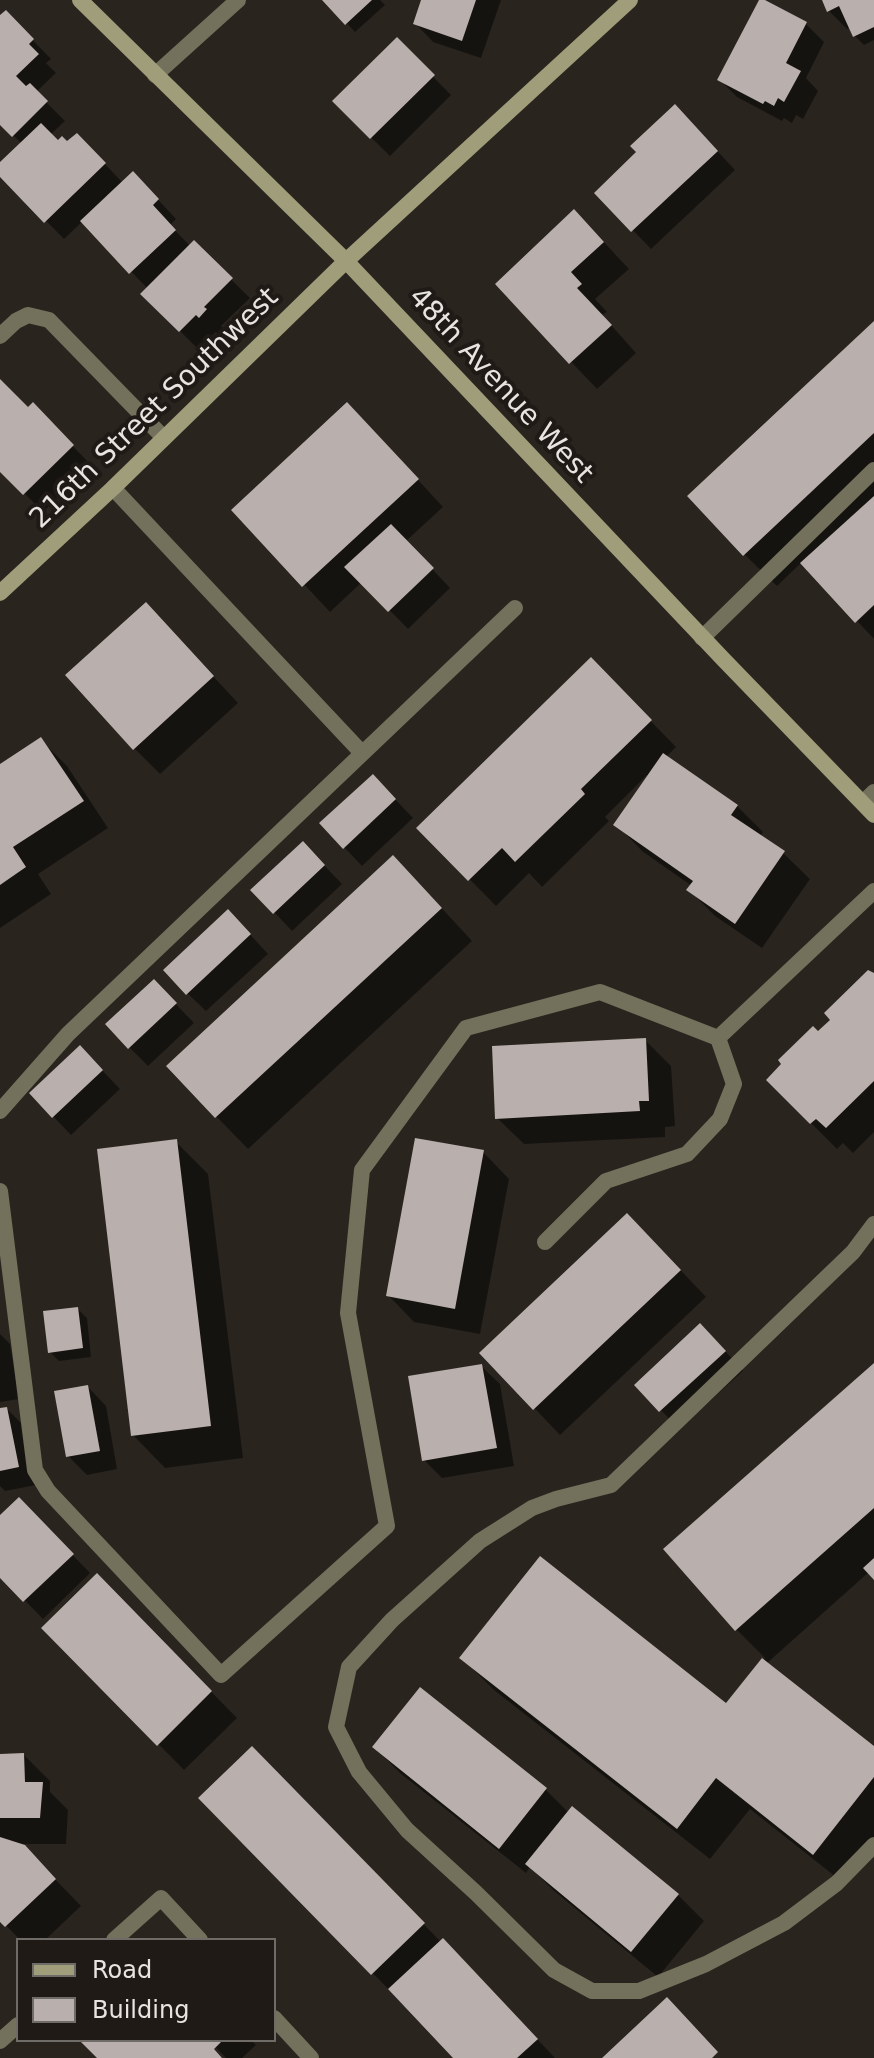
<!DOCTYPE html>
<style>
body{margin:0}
#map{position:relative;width:874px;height:2058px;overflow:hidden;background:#29241e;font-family:"DejaVu Sans",sans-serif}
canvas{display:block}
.legend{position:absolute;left:16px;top:1938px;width:260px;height:104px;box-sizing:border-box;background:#1f1a15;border:2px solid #6f6b67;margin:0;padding:10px 14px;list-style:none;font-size:24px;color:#e8e4e1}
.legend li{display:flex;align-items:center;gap:16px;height:40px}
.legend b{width:40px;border:2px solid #6f6b67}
</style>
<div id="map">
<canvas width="874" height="2058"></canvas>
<ul class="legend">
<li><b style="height:10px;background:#a09d7a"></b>Road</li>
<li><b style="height:22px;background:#b9afac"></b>Building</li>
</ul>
</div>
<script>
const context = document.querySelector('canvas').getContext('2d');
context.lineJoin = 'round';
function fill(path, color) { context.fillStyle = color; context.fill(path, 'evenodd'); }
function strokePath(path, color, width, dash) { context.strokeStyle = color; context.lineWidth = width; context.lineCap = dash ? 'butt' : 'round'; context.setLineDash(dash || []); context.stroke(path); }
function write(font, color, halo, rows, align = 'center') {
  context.font = font + ' "DejaVu Sans",sans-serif'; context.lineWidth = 8; context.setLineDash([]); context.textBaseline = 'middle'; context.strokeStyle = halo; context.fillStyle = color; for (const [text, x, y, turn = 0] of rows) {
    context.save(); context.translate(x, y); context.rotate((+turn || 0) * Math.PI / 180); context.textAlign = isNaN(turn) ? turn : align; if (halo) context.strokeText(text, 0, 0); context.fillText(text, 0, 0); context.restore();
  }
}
const shadow = new Path2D(`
 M325 0H380L385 5 355 32Z
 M423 0H501L481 58 433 42 415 23Z
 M761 0 806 24 824 42 806 78 818 91 803 119 796 115 792 123 784 118 782 121 737 97 719 79Z
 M824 0H874V40L864 45 855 36 851 27 847 29 829 11Z
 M6 13 51 59 46 63 56 73 36 92 65 121 50 135 58 142 67 144 77 135 123 183 151 192 176 219 170 225 190 246 194 243 250 298 221 326 224 329 218 334 216 332 198 349 143 294 148 289 83 221 64 239 0 174V165L22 144 0 122V18Z
 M397 40 451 95 390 156 335 102Z
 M693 125 735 170 651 249 597 193Z
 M600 238 629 269 595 299 607 312 602 315 636 353 597 389 497 284Z
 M874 324V639L802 562 777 586 744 554Z
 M0 382 28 410 33 405 91 465 43 512 0 469Z
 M373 431 443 507 406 541 450 588 408 629 362 582 330 612 234 510Z
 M146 604 238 703 160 774 134 748Z
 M591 660 676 747 666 757 737 806 763 832 760 837 783 853 810 879 762 948 715 916 689 890 692 886 642 851 616 824 649 777 647 775 605 817 609 821 542 887 529 873 496 906 419 828Z
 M41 740 67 766 108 828 38 874 51 894 0 928V767Z
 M391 795 413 818 362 866 344 847Z
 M321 862 342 884 292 931 274 912Z
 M425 890 472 941 248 1149 216 1116Z
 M246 930 268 954 206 1011 187 993Z
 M874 975V1132L853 1153 843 1143 837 1149 768 1080 833 1020Z
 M172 1000 194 1023 148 1066 129 1047Z
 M645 1040 671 1066 675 1126 665 1127V1137L524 1144 497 1118Z
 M98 1066 120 1089 71 1135 53 1116Z
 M176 1142 208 1174 243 1458 165 1468 133 1435Z
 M483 1152 509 1179 480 1334 414 1322 388 1295Z
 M653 1241 706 1297 560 1435 482 1353Z
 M78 1309 87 1318 91 1357 59 1361 50 1352Z
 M0 1334 10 1344 19 1399 0 1402Z
 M719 1344 743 1371 679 1429 637 1385Z
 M481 1366 500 1384 514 1466 442 1478 424 1460Z
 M874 1366V1577L869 1572 766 1664 874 1748V1850L846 1885 750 1809 710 1859 494 1690 462 1658 726 1706 765 1658 736 1629Z
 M88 1387 106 1406 117 1469 87 1475 68 1456Z
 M7 1409 25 1427 36 1485 5 1491 0 1486V1410Z
 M19 1500 90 1573 43 1619 0 1575V1518Z
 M97 1576 237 1718 184 1770 44 1628Z
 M374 1747 546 1790 569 1813 678 1895 704 1921 658 1977 553 1890 530 1867 526 1873 400 1773Z
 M252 1749 441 1942 469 1967 555 2058H456L398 1999 201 1798Z
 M24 1755 50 1781V1792L68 1810 66 1844H21L81 1906 45 1940H20L0 1919V1756Z
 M209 2040H251L256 2045 242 2058H226Z`);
const building = new Path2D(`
 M322 0H372L345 25Z
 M421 0H476L462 41 413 24Z
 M759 0H765L807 22 786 63 801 71 784 102 778 98 774 106 765 101 763 104 717 80Z
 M822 0H874V27L853 37 839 6 827 12Z
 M6 10 34 39 29 44 39 54 16 76 26 86 30 83 48 101 12 137 0 125V15Z
 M397 37 435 75 370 139 332 101Z
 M675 104 718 151 631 232 594 193 636 152 630 146Z
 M41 123 58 140 62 136 67 141 77 133 106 163 44 223 0 177V162Z
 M133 171 159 199 153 205 176 230 129 274 80 221Z
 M574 209 604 242 571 272 582 284 577 288 612 325 569 364 495 284Z
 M194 240 233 278 204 307 207 309 199 318 196 315 179 332 140 294Z
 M874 321V433L743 556 687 496Z
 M0 379 28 407 33 402 74 445 23 495 0 472Z
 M347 402 419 479 302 587 231 510Z
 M874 496V605L855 623 800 563Z
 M391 524 434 568 388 612 344 567Z
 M146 602 214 676 133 750 65 675Z
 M591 657 652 720 581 789 585 794 515 862 502 848 468 881 416 828Z
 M41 737 84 801 13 847 26 867 0 885V764Z
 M663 753 738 805 731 815 785 851 735 924 686 890 693 881 613 825Z
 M373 774 396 799 343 849 319 823Z
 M303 841 325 865 273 914 250 890Z
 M393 855 442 908 215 1118 166 1066Z
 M228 909 251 934 186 995 163 970Z
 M868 970 874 973V1081L826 1128 816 1119 810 1124 766 1080 781 1064 778 1060 813 1026 818 1031 830 1020 824 1013Z
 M154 979 177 1003 128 1049 105 1024Z
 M646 1038 649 1101H639L640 1111 495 1119 492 1046Z
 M80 1045 103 1070 52 1118 29 1093Z
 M415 1138 484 1150 455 1309 386 1296Z
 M177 1139 211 1426 131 1436 97 1149Z
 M627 1213 681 1270 533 1410 479 1353Z
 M78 1307 83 1348 48 1353 43 1311Z
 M700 1323 726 1351 659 1412 634 1385Z
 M874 1363V1508L735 1631 663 1549Z
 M482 1364 497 1448 422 1461 408 1376Z
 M88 1385 100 1451 66 1457 54 1391Z
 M7 1407 19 1467 0 1471V1408Z
 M19 1497 74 1554 23 1602 0 1578V1515Z
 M540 1556 726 1703 762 1658 874 1746V1777L813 1855 716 1778 677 1829 459 1658Z
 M874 1558V1580L863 1568Z
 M97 1573 212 1691 157 1746 41 1628Z
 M420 1687 547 1788 499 1849 372 1747Z
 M252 1746 425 1923 371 1975 198 1798Z
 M24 1753 25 1782H43L40 1818H0V1754Z
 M572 1806 679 1894 631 1952 525 1864Z
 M0 1837 25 1845 56 1879 5 1927 0 1922Z
 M443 1938 538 2039 517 2058H453L388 1989Z
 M667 1997 718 2052 712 2058H602Z
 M79 2040H223L214 2049 222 2058H97Z`);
const lane = new Path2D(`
 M0 336 16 321 28 315 49 320 164 438
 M113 488 362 753
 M0 1111 68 1034 515 608
 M0 1191 35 1470 48 1491 221 1675 387 1526 348 1313 362 1170 466 1028 600 992 718 1038 874 891
 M874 1224 853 1252 611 1485 556 1499 532 1508 480 1541 392 1620 349 1667 336 1727 359 1772 407 1830 476 1893 554 1970 592 1991H639L706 1964 784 1923 837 1883 874 1845
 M545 1242 606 1181 687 1154 720 1119 734 1084 718 1038
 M114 1940 161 1898 200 1940
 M274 2018 311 2058
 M0 2041 18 2025`);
const street = new Path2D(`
 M155 75 238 0
 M702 638 874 470
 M863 803 874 792`);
const secondary = new Path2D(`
 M80 0 346 261 724 660 874 815
 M0 593 113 488 346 261 630 0`);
const streetNames = [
 ["48th Avenue West",500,386,47],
 ["216th Street Southwest",155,409,-44]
];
fill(shadow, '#0007');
fill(building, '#b9afac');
strokePath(lane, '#73715c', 16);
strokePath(street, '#73715c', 16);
strokePath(secondary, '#a09d7a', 16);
write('28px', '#e8e4e1', '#1f1a15', streetNames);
</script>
